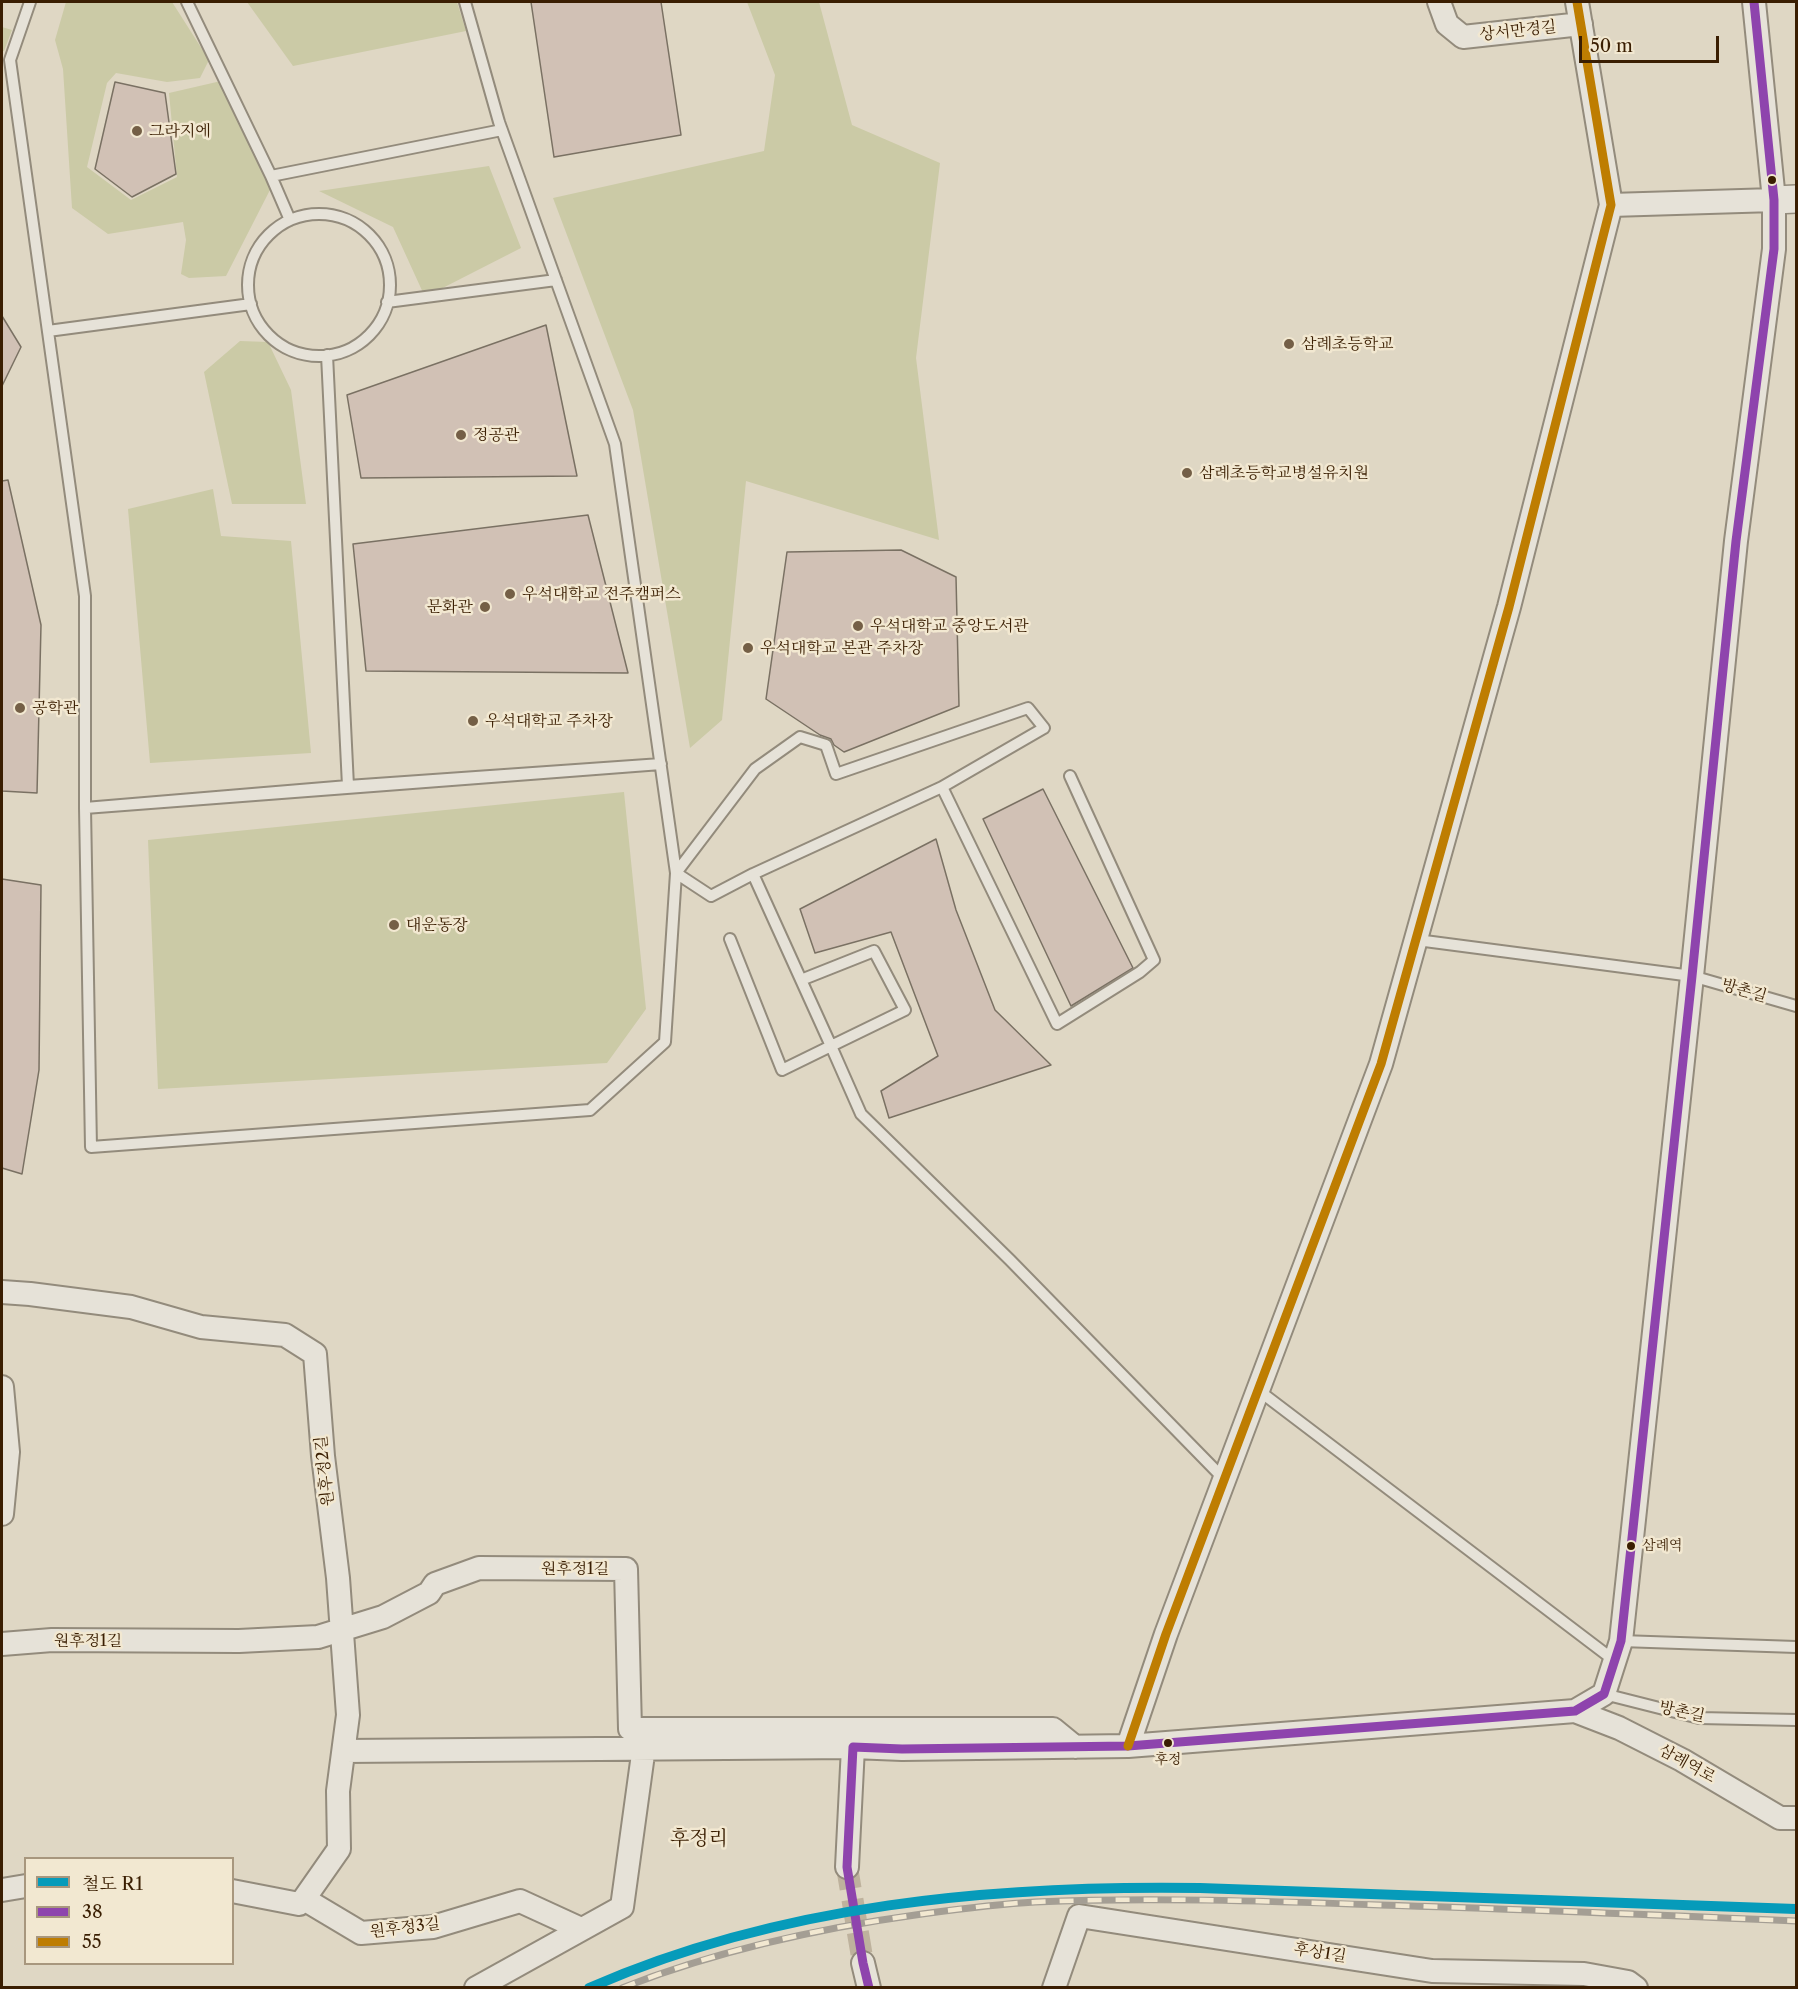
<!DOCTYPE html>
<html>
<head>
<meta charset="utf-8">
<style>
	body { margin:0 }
	#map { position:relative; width:1798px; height:1989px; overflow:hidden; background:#dfd7c4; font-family:"Libre Caslon Text","Noto Serif KR",serif }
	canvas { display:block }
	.frame { position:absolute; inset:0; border:3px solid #3a1e02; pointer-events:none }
	.legend { position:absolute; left:24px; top:1857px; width:210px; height:108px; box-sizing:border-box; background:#f2e8d1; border:2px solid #a8977e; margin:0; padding:8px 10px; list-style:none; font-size:18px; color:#3a1e02 }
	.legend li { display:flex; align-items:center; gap:12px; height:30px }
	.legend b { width:30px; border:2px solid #a8977e }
	.scale { position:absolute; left:1579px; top:36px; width:140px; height:27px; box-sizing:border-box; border:3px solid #3a1e02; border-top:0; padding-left:8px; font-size:18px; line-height:21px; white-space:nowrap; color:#3a1e02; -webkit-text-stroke:4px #f2e8d1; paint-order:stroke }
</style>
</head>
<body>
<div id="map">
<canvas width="1798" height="1989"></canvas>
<div class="frame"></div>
<ul class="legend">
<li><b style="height:8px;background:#069bba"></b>철도 R1</li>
<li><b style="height:8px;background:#8e44ad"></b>38</li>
<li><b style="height:8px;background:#be7d01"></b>55</li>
</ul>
<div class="scale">50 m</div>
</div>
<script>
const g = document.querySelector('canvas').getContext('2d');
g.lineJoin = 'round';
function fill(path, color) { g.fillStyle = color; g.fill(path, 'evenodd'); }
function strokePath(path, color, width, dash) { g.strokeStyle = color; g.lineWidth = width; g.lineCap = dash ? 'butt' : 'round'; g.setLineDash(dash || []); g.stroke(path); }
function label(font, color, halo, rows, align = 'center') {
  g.font = font + ' "Libre Caslon Text","Noto Serif KR",serif'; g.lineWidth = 5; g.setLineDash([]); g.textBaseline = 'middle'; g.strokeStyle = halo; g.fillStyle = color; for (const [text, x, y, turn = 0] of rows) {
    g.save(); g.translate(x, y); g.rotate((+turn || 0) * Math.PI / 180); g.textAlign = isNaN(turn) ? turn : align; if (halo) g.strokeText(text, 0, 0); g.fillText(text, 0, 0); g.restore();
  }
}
fill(new Path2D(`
	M66,2h106l37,58 -9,18 -33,4 -51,-9 -9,10 -20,84 44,33 46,-23 -8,-84 52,-12 51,105 -46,90 -37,2 -8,-4 5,-34 -3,-18 -75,12 -36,-26 -9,-139 -8,-29z
	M247,2h210l9,29 -173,35z
	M747,2h72l33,123 88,38 -24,195 23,182 -193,-59 -24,239 -32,28 -57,-338 -80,-212 211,-47 11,-76z
	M2,27l10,3 -8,21h-2z
	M489,166l32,82 -96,49 -32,-70 -74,-36z
	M240,341l28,1 23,48 15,114h-74l-28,-132z
	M213,489l8,47 70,5 20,212 -161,10 -22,-254z
	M624,792l22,217 -39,54 -449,26 -10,-249z`), '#cbcaa6');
const building = new Path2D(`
	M531,2h130l20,133 -127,22z
	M115,82l50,11 11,81 -44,23 -37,-28z
	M2,316l19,31 -19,39z
	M546,325l31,151 -216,2 -14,-83z
	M8,480l33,145 -4,168 -35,-2v-310z
	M588,515l40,158 -262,-2 -13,-127z
	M901,550l55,27 3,129 -115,46 -10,-7 -3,-6 -11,-4 -54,-36 21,-147z
	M1043,789l90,179 -62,38 -88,-187z
	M936,839l20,71 39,100 56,55 -162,53 -8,-27 57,-35 -47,-124 -76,21 -15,-44z
	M2,879l39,6 -2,185 -17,104 -20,-6z`);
fill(building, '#d1c1b5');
strokePath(building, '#7a7163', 1.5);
strokePath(new Path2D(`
	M847,1867l16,96`), '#beb29d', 22, [22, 11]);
const service = new Path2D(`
	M30,2l-20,58 75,536v212l6,339 499,-37 75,-68 11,-169 -61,-429 -116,-322 -34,-120
	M187,2l84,174 19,44
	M271,176l231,-46
	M248 285a71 71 0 1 1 142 0a71 71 0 1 1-142 0Z
	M387,302l169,-22
	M48,331l203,-27
	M327,355l21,431
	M661,764l-576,44 263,-22z
	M753,874l189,-87 115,237 83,-52 14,-12 -84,-184
	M730,939l52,131 49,-24 -78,-172 -42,22 -35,-23 79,-104 45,-32 26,8 10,29 192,-66 16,20 -102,59
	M1417,940l275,36 104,30
	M801,980l73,-29 31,59 -74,36 30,68 149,146 214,219
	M1258,1390l357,271
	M1621,1641l175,6
	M1604,1694l95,24 97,2`);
const minor = new Path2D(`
	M1439,2l8,22 16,13 118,-13
	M1611,205l163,-5
	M2,1292l28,2 101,13 70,20 84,8 30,19 8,102 15,122 10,137 -10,76 1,58 -35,50
	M2,1387l6,65 -6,62
	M2,1644l50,-4 187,1 79,-4 65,-20 46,-24 6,-9 44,-16 147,1 4,160h423l22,18
	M1575,1711l44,17 63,32 98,58h16
	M1128,1746l38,-112 215,-570 128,-457 102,-402 -34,-203
	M344,1751l509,-4
	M847,1867l6,-120 49,2 226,-3 447,-35 29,-17 17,-53 71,-665 44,-435 38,-292v-49l-20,-198
	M2,1890l24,-4
	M232,1891l67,13 5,-5 57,34 72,-6 87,-26 61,28
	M863,1963l6,25
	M476,1988l146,-81 22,-160 -8,-10
	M1054,1988l25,-72 353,55 152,3 44,8 8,6`);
const tertiary = new Path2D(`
	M1774,200l22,-1`);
strokePath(service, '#938b7c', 14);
strokePath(minor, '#938b7c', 26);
strokePath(tertiary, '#938b7c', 30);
strokePath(service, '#e6e2d8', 10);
strokePath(minor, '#e6e2d8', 22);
strokePath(tertiary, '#e6e2d8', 27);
const rail = new Path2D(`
	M622,1988c96,-38 198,-60 300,-74 37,-5 75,-10 113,-12 115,-5 230,-1 345,3 139,4 278,10 416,16`);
strokePath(rail, '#a49e94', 7);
strokePath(rail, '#f2e8d1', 4.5, [14]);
strokePath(new Path2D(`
	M869,1988l-6,-25 -16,-96 6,-120 49,2 226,-3 447,-35 29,-17 17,-53 71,-665 44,-435 38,-292v-49l-20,-198`), '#8e44ad', 9);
strokePath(new Path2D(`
	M1128,1746l38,-112 215,-570 128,-457 102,-402 -34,-203`), '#be7d01', 9);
strokePath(new Path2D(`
	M589,1988c191,-84 405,-103 611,-100l596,21`), '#069bba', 10);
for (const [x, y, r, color] of [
	[137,131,6,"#745f46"],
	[1772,180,5,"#3a1e02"],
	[1289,344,6,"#745f46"],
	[461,435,6,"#745f46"],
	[1187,473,6,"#745f46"],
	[510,594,6,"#745f46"],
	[485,607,6,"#745f46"],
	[858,626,6,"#745f46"],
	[748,648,6,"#745f46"],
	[20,708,6,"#745f46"],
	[473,721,6,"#745f46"],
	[394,925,6,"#745f46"],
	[1631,1546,5,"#3a1e02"],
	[1168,1743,5,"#3a1e02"]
]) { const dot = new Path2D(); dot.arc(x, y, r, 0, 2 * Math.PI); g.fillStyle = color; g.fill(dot); strokePath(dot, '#f2e8d1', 2); }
label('14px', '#3a1e02', '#f2e8d1', [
	["삼례역",1642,1546],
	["후정",1168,1760,"center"]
], 'left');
label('16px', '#3a1e02', '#f2e8d1', [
	["상서만경길",1518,31,-6],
	["방촌길",1744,991,16],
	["원후정2길",325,1471,-96],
	["원후정1길",575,1569],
	["원후정1길",88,1641],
	["방촌길",1682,1712,12],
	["삼례역로",1687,1764,29],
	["원후정3길",405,1928,-7],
	["후상1길",1320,1953,9]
]);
label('16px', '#3a1e02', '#f2e8d1', [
	["그라지에",149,131],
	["삼례초등학교",1301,344],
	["정공관",473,435],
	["삼례초등학교병설유치원",1199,473],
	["우석대학교 전주캠퍼스",522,594],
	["문화관",473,607,"right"],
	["우석대학교 중앙도서관",870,626],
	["우석대학교 본관 주차장",760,648],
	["공학관",32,708],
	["우석대학교 주차장",485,721],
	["대운동장",406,925]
], 'left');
label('20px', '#3a1e02', '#f2e8d1', [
	["후정리",699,1839]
]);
</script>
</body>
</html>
